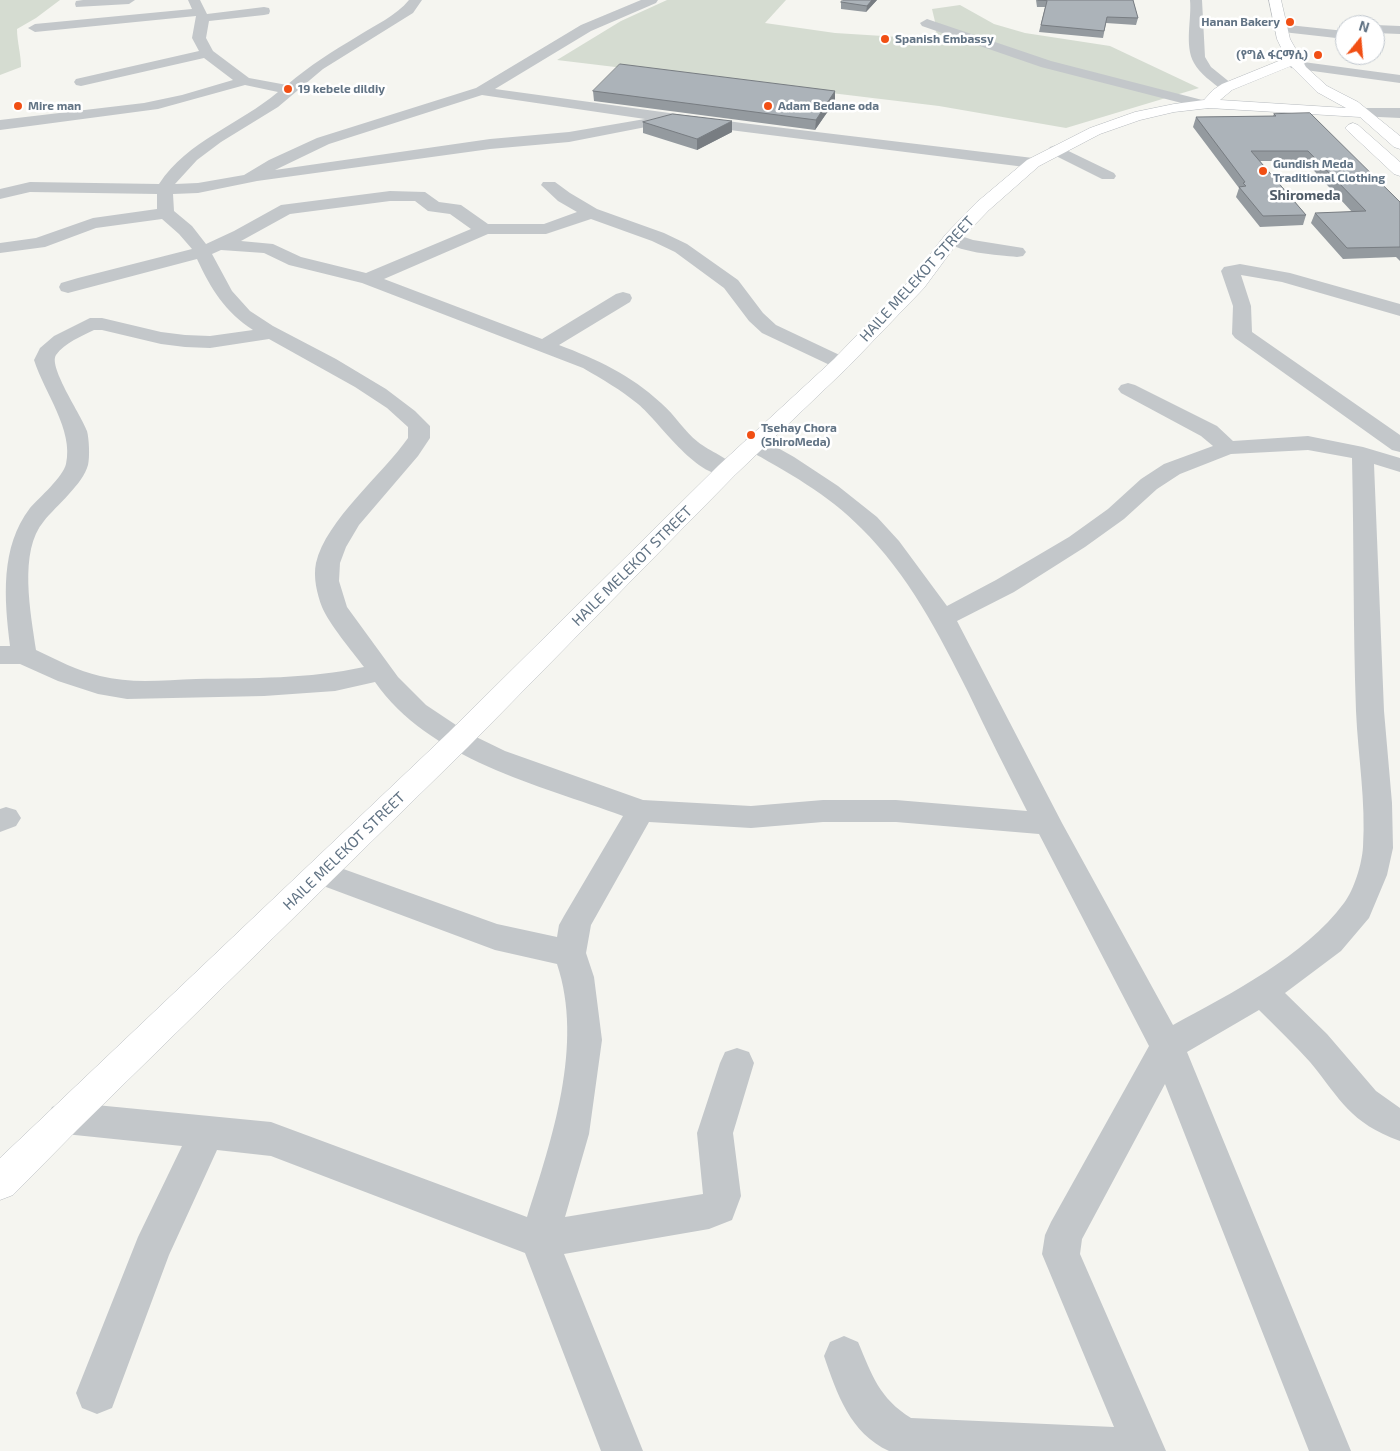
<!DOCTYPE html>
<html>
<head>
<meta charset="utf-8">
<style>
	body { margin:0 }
	#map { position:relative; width:1400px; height:1451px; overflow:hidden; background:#f5f5f0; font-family:"Exo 2",sans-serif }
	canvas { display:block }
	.north { position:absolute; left:1335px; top:15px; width:50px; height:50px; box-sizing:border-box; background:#fff; border:1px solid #c0c7ce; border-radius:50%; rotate:17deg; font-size:14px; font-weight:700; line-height:20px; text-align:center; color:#617384 }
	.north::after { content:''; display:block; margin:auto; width:18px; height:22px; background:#f14f14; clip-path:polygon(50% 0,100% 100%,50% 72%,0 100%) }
</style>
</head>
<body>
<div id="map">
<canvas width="1400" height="1451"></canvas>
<div class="north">N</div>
</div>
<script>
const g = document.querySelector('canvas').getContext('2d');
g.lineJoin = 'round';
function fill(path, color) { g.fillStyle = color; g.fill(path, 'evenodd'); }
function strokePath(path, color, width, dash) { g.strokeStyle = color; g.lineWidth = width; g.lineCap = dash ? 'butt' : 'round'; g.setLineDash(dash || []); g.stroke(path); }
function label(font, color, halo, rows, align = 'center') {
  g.font = font + ' "Exo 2","Noto Sans Ethiopic",sans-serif'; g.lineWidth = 5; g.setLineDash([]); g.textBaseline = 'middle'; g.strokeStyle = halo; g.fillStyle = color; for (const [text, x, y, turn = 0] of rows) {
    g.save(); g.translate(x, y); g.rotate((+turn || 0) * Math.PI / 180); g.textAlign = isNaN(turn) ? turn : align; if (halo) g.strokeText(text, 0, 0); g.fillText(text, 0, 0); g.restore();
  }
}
fill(new Path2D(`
	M0,0h60l-24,18 -19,11c0,13 4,25 4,38l-21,8z
	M667,0h119l-21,23 70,10 96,6 6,-9 -5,-21 28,-4 34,19 31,9 85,13 89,42 -133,40 -127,-22 -382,-46 64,-39z`), '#d5dcd1');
const major = new Path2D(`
	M1269,0h12l9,39 16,28 21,19 31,16 42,34v13l-6,-2 -34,-30 -151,-9 -35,4 -34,8 -40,14 -61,32 -50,44 -31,32 -34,46 -76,79 -113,108 -267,272 -390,382 -65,66 -13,5v-42l448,-425 271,-268 115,-106 76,-79 36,-46 31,-32 50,-42 63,-32 45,-16 39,-8 30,-4 9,-10 9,-6 64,-26 -9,-19zM1291,66l26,26 29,16 -126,-8 12,-10z
	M1353,123l5,2 42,37v14l-6,-2 -46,-43 -3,-3 3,-3z`);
strokePath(major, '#b6babe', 1);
fill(new Path2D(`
	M83,0h52l-6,4 -53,3 -1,-3 1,-3z
	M188,0h12l7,14 57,-7 5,1 1,3 -1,3 -5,1 -55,6 -3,17 7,13 36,27 38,7c22,-19 46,-34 71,-49 17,-11 38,-20 51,-36h13l-9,13 -90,56 -45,38 -57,35 -24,18 -22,24 23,-1 46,-8 25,-15 48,-22 159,-50 105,-63 60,-25h17l-2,3 -65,28 -96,58 247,34 291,35 6,2 2,3 -2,3 -6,2 -383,-48 4,3 -3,3 -82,16 -79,7 -233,32 -59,12 -25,1 1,17 18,15 14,18 28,-13 47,-26 109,-14 35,1 14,10 22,3 27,19h56l33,-12 -19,-11 -17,-16 2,-3h12l15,11 27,16 67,24 23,11 51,36 25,33 13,12 72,34 3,4 -3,4 -7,2 -7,-2 -72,-34 -13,-12 -25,-33 -49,-36 -23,-11 -61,-22 -45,15h-58l-104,45 158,60 74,-45 7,-2 7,2 2,4 -2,4 -71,43c37,14 72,30 102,58 14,12 23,28 37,39 11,9 33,17 40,28l-3,5c-36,9 -73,-51 -97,-71 -17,-14 -36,-25 -55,-36l-221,-85 -73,-18 -25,-12 -43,-3 -9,4 20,37 18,20 23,15 63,33 50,30 29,22 15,15v12l-12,18 -59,69 -13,22 -6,16 -1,18 8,26 51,70 28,28 42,28 37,18 138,49 108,6 72,-6h73l131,11c-20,-39 -40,-79 -59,-119 -29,-58 -60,-118 -107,-164 -32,-33 -75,-57 -115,-79l-3,-5 3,-5 8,-2 8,2 32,18 44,29 39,31 22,24 48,65 49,-26 73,-43 39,-28 33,-30 23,-15 49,-18 -12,-10 -80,-43 -3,-4 3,-4 7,-2 7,2 82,41 16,15 75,-5 55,11 37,11v14l-26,-8 10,247 8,92 1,45 -6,27 -18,43 -28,33 -56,42 42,41 49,57 24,17v33c-51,-19 -58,-40 -90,-79 -16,-18 -34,-35 -51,-52l-72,42 164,399h-42l-144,-367 -83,155 -2,15 86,197h-277c-39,-18 -52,-57 -65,-95l6,-14 14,-6 14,6c14,33 21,56 53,76l203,9 -72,-173 3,-19 6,-13 98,-176 -110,-212 -143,-12h-73l-72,6 -102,-6 -58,103 -5,28 8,24 8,63 -13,94 -24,83 138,-23 -6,-61 23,-70 5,-11 12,-4 12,4 5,11 -21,70 8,63 -9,24 -23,9 -145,25 79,197h-42l-76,-198 -254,-97 -54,-6 -48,105 -57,153 -15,6 -15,-6 -6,-15 62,-156 44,-91 -117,-12 -13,-5 -5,-11 5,-11 13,-5 206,20 256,95c25,-78 57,-172 30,-253l-62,-14 -185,-69 -4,-8 4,-8 11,-4 176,63 60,13 2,-12 5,-9 59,-100c-84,-31 -195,-57 -248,-134l-40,9 -71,5 -137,3 -29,-5 -40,-13 -38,-17h-20v-18h10c-6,-47 -10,-99 20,-138 9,-10 33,-31 36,-44 8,-34 -22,-72 -32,-104l6,-12 14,-12 36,-18h12l59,14 24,3 25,1 43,-6c-28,-18 -42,-41 -56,-71l-129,34 -7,-2 -2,-4 2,-4 17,-5 114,-29 -13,-15 -17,-15 -66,9 -51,19 -45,6v-10l36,-5 57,-20 64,-9v-15l-127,-2 -30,7v-10l30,-7 129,2c29,-44 80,-59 119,-92l-33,-7 -87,24 -158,21v-10l144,-17 38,-8 51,-15 -29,-22 -123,28 -5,-1 -2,-3 2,-3 123,-28 -7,-13 4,-22 -161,16 -7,-4 7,-4 157,-15zM482,95l163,24 -76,13 -79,7 -215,31 54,-26zM390,201h25l13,10 22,3 21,15 -105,44 -65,-16 -28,-13 -32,-3 49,-27zM94,330h8l59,14 24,3 25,1 59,-9 86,48 32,21 21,19v11c-25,36 -82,82 -92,125 -3,14 1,31 6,44 7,17 30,44 42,60 -55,12 -112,11 -168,12 -32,1 -65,5 -96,-3 -22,-5 -43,-16 -64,-26 -5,-36 -18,-99 8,-129 12,-15 39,-37 44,-56 2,-8 1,-27 -1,-34 -5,-15 -39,-64 -31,-76 8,-12 26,-19 38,-25zM1308,450l44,8c2,85 1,169 4,253 2,45 10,91 7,136 -1,17 -9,43 -19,56 -39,53 -114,91 -171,122l-111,-202 -105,-202 57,-29 71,-45 39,-28 33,-30 23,-15 51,-20z
	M1190,0h12l3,57 6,10 21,17 2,3 -2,3h-10c-10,-8 -22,-16 -28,-27 -10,-18 -2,-44 -4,-63z
	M927,19l124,42 159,41 2,3 -2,3 -5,1 -164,-42 -119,-41 -2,-3z
	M1279,24l66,7v8l-71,-8 -2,-3z
	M1375,25l25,1v8l-25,-1z
	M1296,61l104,14v8l-109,-15 -2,-3z
	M1363,108h37v10l-42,-2 -3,-3 3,-3z
	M1056,145l58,28 2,3 -2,3h-12l-52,-26 -2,-3 2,-3z
	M952,233l21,7 50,8 3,4 -3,4 -6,1c-18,-2 -64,-4 -74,-19l3,-4z
	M1240,264l50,9 110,31v12l-118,-34 -41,-7 10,31 1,26 148,103v17l-8,-2 -157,-112 -3,-4 1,-28 -12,-35 3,-4z
	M6,807l10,3 5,8 -5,8 -16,6v-23z`), '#c3c7ca');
fill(major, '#fff');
fill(new Path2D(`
	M877,0l-11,12 -25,-3v-7z
	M1036,0h97l5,18 -2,7 -30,-2 -3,15 -64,-6 6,-25h-8z
	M593,91h242v10l-20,29 -221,-29z
	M1274,114l126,88v59l-4,-4 -53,2 -32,-36 4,-10 37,-1 -47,-51h-45l46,54 -3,10 -43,2 -24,-30 3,-9 -46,-61 3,-10 77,-1z
	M643,122l89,10 -35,18 -54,-17z`), '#949a9f');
fill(new Path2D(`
	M872,0h5l-11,12 1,-6z
	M835,91v10l-20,29 1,-10z
	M732,121v11l-35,18v-11z`), '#787d82');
const building = new Path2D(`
	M843,0h29l-5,6 -26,-4z
	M1038,0h95l5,18 -31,-1 -3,14 -63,-6 6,-24z
	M620,64l215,27 -19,29 -223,-29z
	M1310,113l90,89v45l-53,1 -32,-35 51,-2 -58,-60h-57l55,64 -43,1 -24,-29 7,-1 -3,-3 2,-1 -49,-65 80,-1 -2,-2z
	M673,114l59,7 -35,18 -54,-17z`);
fill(building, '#acb3b9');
strokePath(building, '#787d82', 1);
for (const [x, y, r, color] of [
	[1290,22,5,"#f14f14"],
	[885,39,5,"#f14f14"],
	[1318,55,5,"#f14f14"],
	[288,89,5,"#f14f14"],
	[18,106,5,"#f14f14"],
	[768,106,5,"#f14f14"],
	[1263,171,5,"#f14f14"],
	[751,435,5,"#f14f14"]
]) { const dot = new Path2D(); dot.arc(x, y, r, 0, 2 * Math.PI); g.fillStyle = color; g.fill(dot); strokePath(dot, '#fff', 2); }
label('bold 12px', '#617384', '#fff', [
	["Hanan Bakery",1280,22,"right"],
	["Spanish Embassy",895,39],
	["(የግል ፋርማሲ)",1308,55,"right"],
	["19 kebele dildiy",298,89],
	["Mire man",28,106],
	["Adam Bedane oda",778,106],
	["Gundish Meda",1273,164],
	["Traditional Clothing",1273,178],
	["Tsehay Chora",761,428],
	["(ShiroMeda)",761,442]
], 'left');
label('bold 14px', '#505c68', '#fff', [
	["Shiromeda",1305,195]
]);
label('15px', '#617384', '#fff', [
	["HAILE MELEKOT STREET",917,279,-48],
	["HAILE MELEKOT STREET",632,566,-45],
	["HAILE MELEKOT STREET",344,851,-44]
]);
</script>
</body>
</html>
